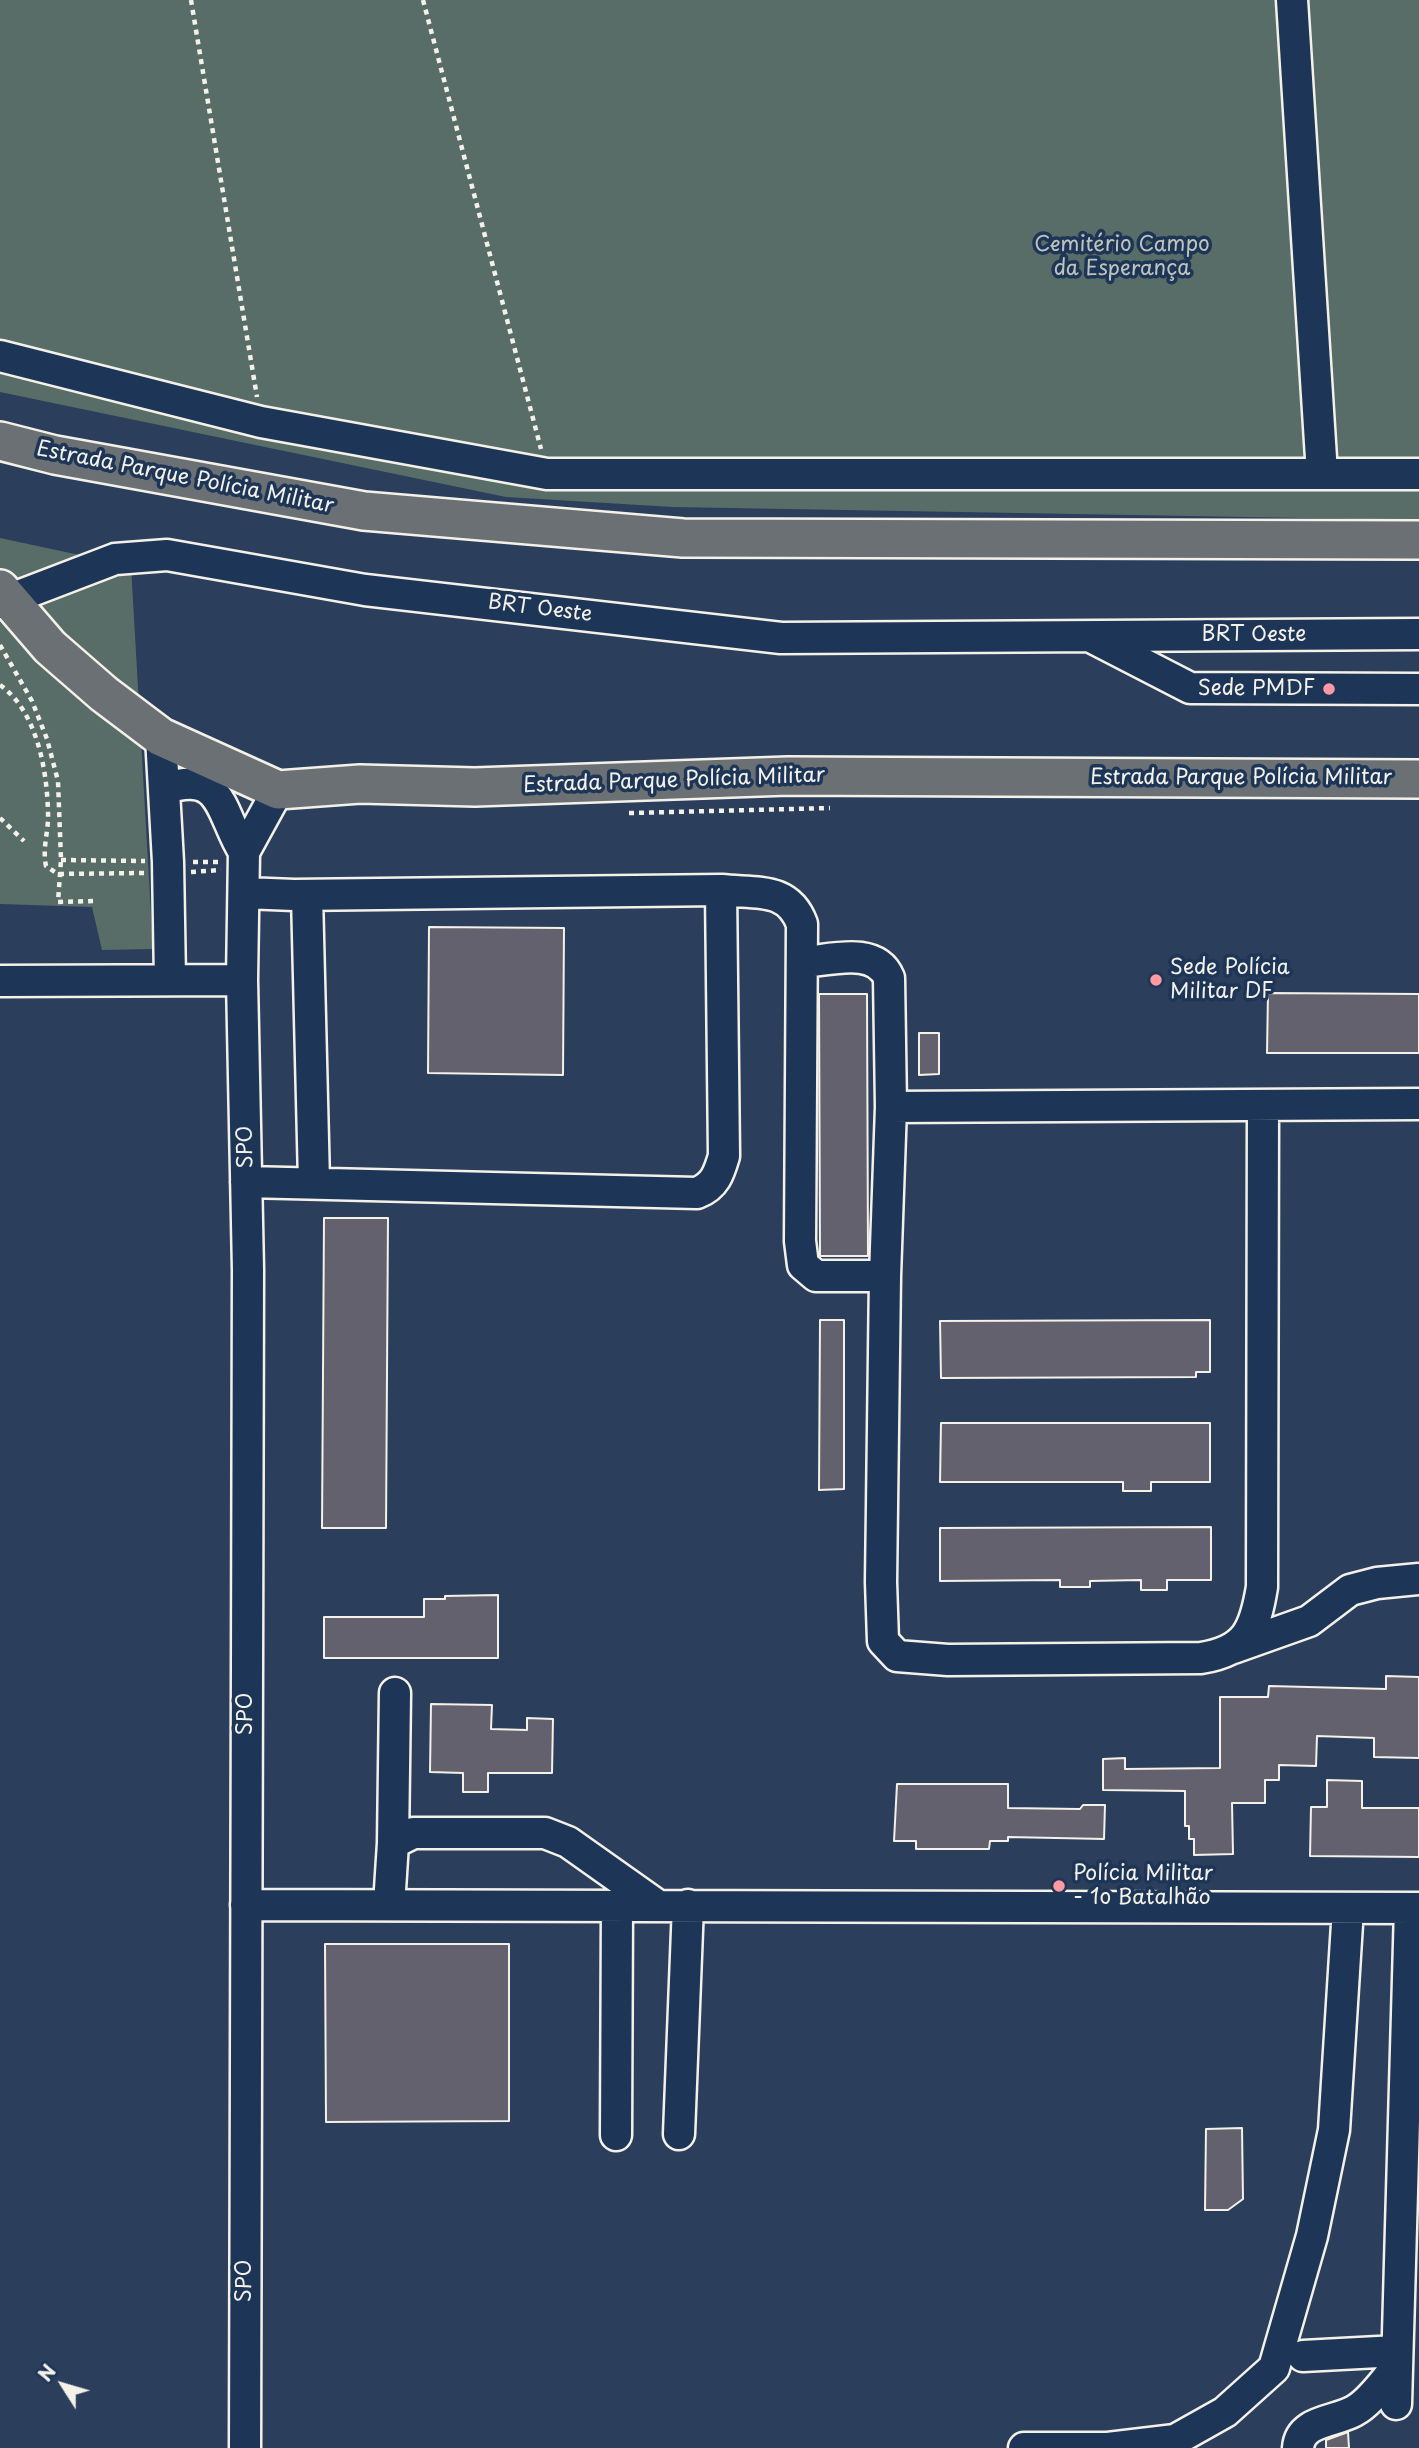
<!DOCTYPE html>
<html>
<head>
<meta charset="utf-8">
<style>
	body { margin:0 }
	#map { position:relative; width:1419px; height:2448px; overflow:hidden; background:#2b3e5c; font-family:"Playpen Sans",sans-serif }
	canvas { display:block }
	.north { position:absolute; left:28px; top:2350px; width:70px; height:70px; -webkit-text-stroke:5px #1d3557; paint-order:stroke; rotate:307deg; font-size:19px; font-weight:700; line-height:28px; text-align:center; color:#f4f1e8 }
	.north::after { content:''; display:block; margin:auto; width:24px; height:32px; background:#f4f1e8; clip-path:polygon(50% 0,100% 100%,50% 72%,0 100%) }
</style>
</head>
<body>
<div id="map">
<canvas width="1419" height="2448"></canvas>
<div class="north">N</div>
</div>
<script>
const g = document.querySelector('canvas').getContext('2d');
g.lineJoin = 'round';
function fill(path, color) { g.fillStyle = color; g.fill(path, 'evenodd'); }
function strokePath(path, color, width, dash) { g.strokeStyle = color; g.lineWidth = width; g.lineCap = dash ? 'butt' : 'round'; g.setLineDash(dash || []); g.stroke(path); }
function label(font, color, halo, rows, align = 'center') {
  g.font = font + ' "Playpen Sans",sans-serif'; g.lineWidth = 7; g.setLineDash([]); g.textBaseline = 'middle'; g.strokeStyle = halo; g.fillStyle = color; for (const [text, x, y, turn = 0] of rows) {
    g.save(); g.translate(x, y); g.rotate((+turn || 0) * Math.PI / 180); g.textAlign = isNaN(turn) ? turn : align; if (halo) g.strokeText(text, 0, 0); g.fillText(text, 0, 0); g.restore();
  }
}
fill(new Path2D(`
	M0,0h1419v520l-746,-13 -167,-10 -506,-105z
	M0,538l131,28 22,383 -51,1 -10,-43 -92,-3z`), '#596d68');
const building = new Path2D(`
	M429,927l135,1 -1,147 -135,-2z
	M1268,993l151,1v59h-152z
	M819,994h48l1,262h-48z
	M919,1033h20v41l-20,1z
	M324,1218h64l-2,310h-64z
	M820,1320h24v169l-25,1z
	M1210,1320v52h-14v5l-255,1 -1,-57z
	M941,1423h269v59h-59v9h-28v-9h-183z
	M1211,1527v53h-44v10h-26v-10l-51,1v6h-30v-7l-120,1v-53z
	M498,1595v63h-174v-41h100v-18h21v-3z
	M1386,1676l33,1v81l-45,-1v-19l-57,-2 -1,30 -37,-1v15h-14v23h-33l1,51 -39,1v-16h-5v-13h-4v-35l-82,-1v-31l22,-1v11l95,-1v-71h48l1,-11 117,3z
	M431,1704l61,1 -1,24 36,1v-12l26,1 -1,54h-64v19h-25v-19l-33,-1z
	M1327,1780l35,1v27h57v49l-109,-1 1,-49h16z
	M897,1784h111v24l72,1 3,-4h22l-1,34 -96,-2v4h-18l-1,8h-73v-8h-22z
	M325,1944h184v177l-183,1z
	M1242,2128l1,71 -15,11h-23l1,-81z
	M1348,2432l1,16h-23v-8z`);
fill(building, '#64616e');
strokePath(building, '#f4f1e8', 2);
const minor = new Path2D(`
	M1292,0l30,474
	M0,356l261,66 286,52h872
	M0,603l115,-44 52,-4 198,35 416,48 638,-4
	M1093,638l97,50 229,1
	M161,737l7,125 2,118
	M164,789c60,-21 56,25 80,63
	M245,893l49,2 427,-5c35,4 67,-4 81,34l-2,317 3,24 13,11h69
	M307,895l7,287
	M804,962c27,-2 72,-16 85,16l2,129 -6,169 -4,306 2,59 14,15 51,4 253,-2c46,-7 54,-29 61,-71l1,-482
	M0,981l242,-1
	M891,1107l528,-3
	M246,1182l451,11c18,-7 22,-20 27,-37l-3,-266
	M1233,1648l76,-27 41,-31 27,-7 42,-4
	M393,1843l2,-150
	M246,1905l1173,3
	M389,1905l4,-62 20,-10h132l23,9 89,63
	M679,2134l9,-229
	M616,2135l1,-230
	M1303,2356l94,-5
	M1396,2404l14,-496
	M245,2448l3,-1178 -6,-290 2,-128 34,-62
	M1024,2448h84l67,-8 50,-28 49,-44 38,-132 22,-106 14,-222
	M1298,2448c2,-28 37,-26 56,-37 17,-9 30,-30 43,-44`);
const major = new Path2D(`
	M0,441l55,14 309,56 319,27 736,2
	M0,589l50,58 54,47 57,43 117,53 82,-6 115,3 313,-11 631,3`);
strokePath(minor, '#f4f1e8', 35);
strokePath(major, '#f4f1e8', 42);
strokePath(new Path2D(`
	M191,0l66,397
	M423,0l118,449
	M0,645l32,56 15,38 11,42 3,79 -3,42 37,-1
	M0,685c37,26 47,85 48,127 1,19 -6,35 -2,54l12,8 86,-1
	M629,813l201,-5
	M0,818l24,23
	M61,860l84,1
	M193,862h26
	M191,872l30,-2`), '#f4f1e8', 4.5, [5, 5]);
strokePath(minor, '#1d3557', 30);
strokePath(major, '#6b7074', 37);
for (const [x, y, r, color] of [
	[1329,689,7,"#ff9aa2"],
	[1156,980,7,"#ff9aa2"],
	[1059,1886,7,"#ff9aa2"]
]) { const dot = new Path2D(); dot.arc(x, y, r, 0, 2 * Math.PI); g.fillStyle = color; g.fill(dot); strokePath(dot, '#1d3557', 2.5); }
label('21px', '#bec3bb', '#1d3557', [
	["Cemitério Campo",1122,245],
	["da Esperança",1122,269]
]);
label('21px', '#f4f1e8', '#1d3557', [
	["Estrada Parque Polícia Militar",185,478,11],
	["BRT Oeste",540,609,7],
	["BRT Oeste",1254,635],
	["Estrada Parque Polícia Militar",1241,778],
	["Estrada Parque Polícia Militar",674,781,-2],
	["SPO",246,1147,-91],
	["SPO",246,1714,-90],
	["SPO",245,2281,-90]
]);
label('21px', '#f4f1e8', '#1d3557', [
	["Sede PMDF",1315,689,"right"],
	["Sede Polícia",1170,968],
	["Militar DF",1170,992],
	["Polícia Militar",1073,1874],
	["- 1o Batalhão",1073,1898]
], 'left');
</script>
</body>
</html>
